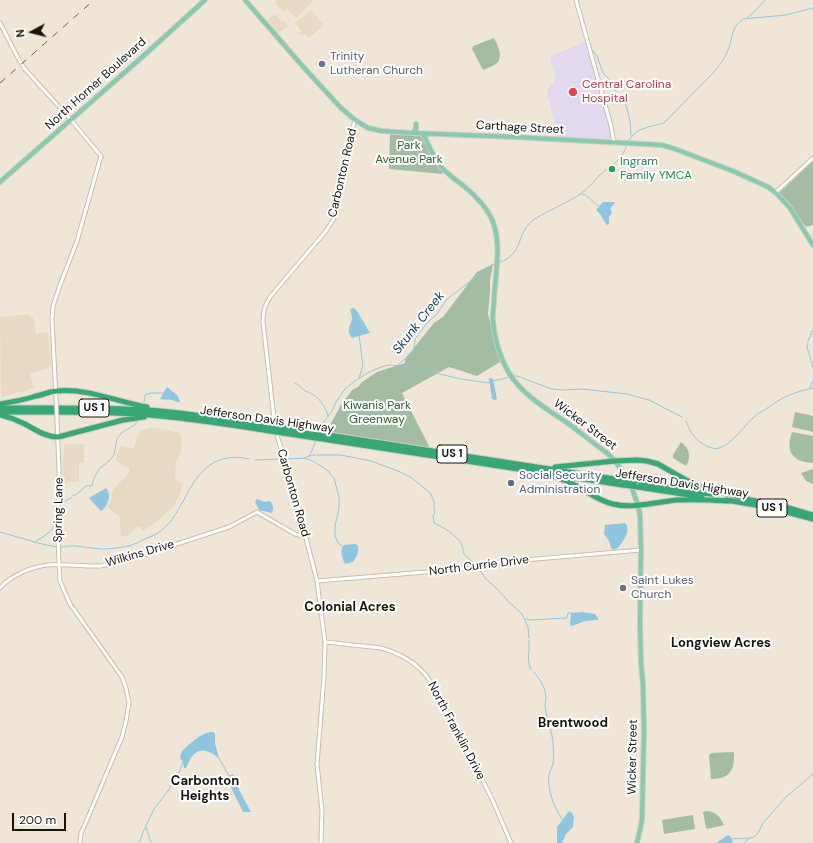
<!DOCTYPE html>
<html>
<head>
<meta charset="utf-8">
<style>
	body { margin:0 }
	#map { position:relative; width:813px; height:843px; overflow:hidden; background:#f0e6d7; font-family:"DM Sans",sans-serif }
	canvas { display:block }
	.north { position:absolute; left:12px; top:12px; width:40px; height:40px; -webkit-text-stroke:3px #fff; paint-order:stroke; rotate:263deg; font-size:11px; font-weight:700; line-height:16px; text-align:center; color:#17130e }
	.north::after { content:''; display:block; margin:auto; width:14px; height:18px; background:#17130e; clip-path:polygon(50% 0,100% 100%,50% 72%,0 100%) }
	.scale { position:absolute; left:12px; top:813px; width:54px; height:18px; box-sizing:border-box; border:2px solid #17130e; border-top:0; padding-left:5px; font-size:12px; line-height:14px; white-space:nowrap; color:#17130e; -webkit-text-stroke:3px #fff; paint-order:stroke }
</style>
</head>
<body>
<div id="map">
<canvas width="813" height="843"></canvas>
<div class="north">N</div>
<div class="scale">200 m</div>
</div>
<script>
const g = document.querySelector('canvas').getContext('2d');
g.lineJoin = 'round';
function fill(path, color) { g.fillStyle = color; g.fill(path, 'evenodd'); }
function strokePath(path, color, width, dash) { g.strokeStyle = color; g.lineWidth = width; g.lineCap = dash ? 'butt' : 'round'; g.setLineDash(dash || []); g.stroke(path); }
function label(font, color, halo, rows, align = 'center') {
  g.font = font + ' "DM Sans",sans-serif'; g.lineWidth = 4; g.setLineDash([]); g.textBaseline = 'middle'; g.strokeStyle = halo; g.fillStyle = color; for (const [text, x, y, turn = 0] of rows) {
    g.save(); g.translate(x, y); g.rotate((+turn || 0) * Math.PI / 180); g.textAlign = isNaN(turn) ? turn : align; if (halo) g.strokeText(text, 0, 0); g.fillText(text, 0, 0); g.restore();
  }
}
fill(new Path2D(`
	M277,0h37l-18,18 -9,-9 -4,3 -8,-10z
	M311,10l13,15 -15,13 -4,-5 -3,3 -3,-3 2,-2 -6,-8z
	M275,14l6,7 2,-1 5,6 -9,7 -3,-1 -9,-12z
	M29,314l4,4 3,16 12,-2 3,33 -3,3 -18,6 4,14 -31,9 -2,-1 -1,-79z
	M148,428h8l24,5 2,5 -1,15 -5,9 -1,17 8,5 -4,12 -5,10 -19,17 -12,8 -3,-4h-3l-10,9h-6l-1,-15 1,-1 -1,-3 -13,-10 3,-4 3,-13 13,-14 3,-4v-4l-1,-1 -1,1 -10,-7 -1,-3 4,-12 14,3 2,-9 4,-8z
	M66,444h16l2,1v18h-5v19l-17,1 2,-37z`), '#e7dac3');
fill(new Path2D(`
	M586,42l23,83 2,12 -2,2 -51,-2 -9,-37 -2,-5 1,-6 6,-8 1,-4 -5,-20 1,-1 24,-10z`), '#e3d9ee');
fill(new Path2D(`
	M494,38c3,6 10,18 3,25 -3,3 -10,5 -14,7l-11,-21 1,-3z
	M390,134l27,1 3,1 3,3 9,19 10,13 1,3 -54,-5z
	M813,161v64l-7,2c-9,-11 -17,-23 -27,-34z
	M493,264l-3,17v11l-2,22 12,48 -23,14 -28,-9 -47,26 31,61 -109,-18 17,-31 11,-15 6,-3 3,-4 16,-11 28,-9v-4l29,-36 9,-6 34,-45z
	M795,412l18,4v16l-21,-5z
	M792,432l21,4v27c-21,-1 -28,-12 -21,-31z
	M681,442c8,6 11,15 5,24l-13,-8v-3z
	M813,469v15l-7,-3 -5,-8z
	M734,752c1,17 -3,27 -23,27l-2,-24 2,-2z
	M706,811c9,0 14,5 18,14l-17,4 -1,-1 -3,-16z
	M693,815l2,14 -31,5 -2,-14z`), '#a5bca4');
fill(new Path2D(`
	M603,202h11l1,1 -5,5 2,5 -3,4v7l-1,1 -2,-1 -6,-10 -4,-4z
	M352,308h2l3,3 13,22 -18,5c-6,-7 -2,-11 0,-19 0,-3 -1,-6 -2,-9z
	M489,378l4,1 4,20 -2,1 -3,-1z
	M167,387l11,9 2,6c-4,0 -5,-1 -8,-2 -4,-1 -8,0 -12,-1z
	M106,488c6,6 2,19 -5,23l-12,-13z
	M257,499l8,3 4,-1 2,1c2,3 3,7 1,11l-13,-3 -4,-8z
	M625,523c7,8 -2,18 -7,25l-5,2 -2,-2 -2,-7 -5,-7 1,-9z
	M356,544l2,2c1,6 -1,11 -5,16l-8,2c-3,-5 -4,-11 -3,-16l2,-3z
	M582,612l13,2 3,4v2l-13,1 -13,5 -2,-1 1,-12z
	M210,732h3l2,2v9l4,15c-3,-1 -5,-4 -8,-5 -15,-8 -20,4 -25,15h-2l-1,-6 -3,-4 1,-4 1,-3c9,-8 16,-16 28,-19z
	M233,774l3,10 15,28h-8l-17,-35z
	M569,811l3,2 2,4 -1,10 -7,7 -4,9h-5v-16z
	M728,835l3,2 2,6h-17z`), '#8fc5de');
strokePath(new Path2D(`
	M747,18l8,-7 10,-11
	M593,51l4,5 6,17 5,5 6,11 12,16 4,16 1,14
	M628,142c6,-12 16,-14 28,-17 3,-1 6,-1 9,-3l47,-48c6,-7 13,-15 16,-24 5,-12 2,-21 15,-31l43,-4 27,-7
	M581,194c10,1 10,9 18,12
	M500,262c24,-8 16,-29 33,-42 5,-3 10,-6 16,-9 10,-5 20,-10 30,-16 8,-5 15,-14 22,-21 6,-5 14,-10 19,-16 3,-4 5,-8 7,-13
	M808,341l5,-11
	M808,343l-1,4 6,20
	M397,366l14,-13 3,-4 1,-10 12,-16 10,-9 9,-14 43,-33 6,-3
	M513,376h4l35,13 11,1 19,-1 45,5 22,6 33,17
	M359,378l4,-12 -4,-31
	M492,381l6,-1 12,-3
	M295,383c4,2 7,5 10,8 3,1 6,2 9,4 7,5 12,13 14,21
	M810,388l3,-8
	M144,402l1,-6 1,-2 6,-1h11
	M686,421c2,5 4,10 7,14 4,6 18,16 26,13 12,-3 23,-20 32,-28 4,-5 10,-8 15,-11 16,-12 28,-17 47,-21
	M320,432l1,-6 11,-15 4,-9 9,-13 10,-8 14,-9 15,-6 7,-1 18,2 52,12 28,4
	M118,437c5,-8 15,-8 20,-16
	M309,456l2,-3 5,-13
	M304,458l9,3 14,9 7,8 5,19v11l-4,18v10l3,7 5,4
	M287,459l18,-1 4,-2 5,-1h27l30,6 27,10 14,7 19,16 3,8v6l1,4 -2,4 1,7c10,5 22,11 28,22 1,2 1,6 2,9l13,12 8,12 11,10 12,13 14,13 6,13 1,11
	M255,460l26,-1
	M73,495h3l10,-9h6l2,-8 6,-10 10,-8 4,-5 3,-17
	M62,503l10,-6
	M54,507l3,-2
	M0,532l38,11 18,4
	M36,541c6,-3 19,-11 19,-19 0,-2 -1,-4 -1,-6
	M61,547c5,-1 10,-1 15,-1 8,1 17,2 25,3 9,0 18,-1 27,-3 6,-1 12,-5 17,-7 4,-2 8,-3 11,-5 27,-15 29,-54 57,-71 12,-6 22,-7 36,-4
	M526,619l5,1 36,-2 1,-5h3
	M529,641c1,12 -3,17 2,29
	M534,672c6,8 11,14 12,25 0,3 -1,6 -1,9 1,12 7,24 8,36 0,8 2,17 -1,25 -1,3 -3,5 -3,8 -2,15 5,32 13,44
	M219,758l10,18
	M146,827l5,16
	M731,839l19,-1
	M139,843l5,-13 10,-21 14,-18 10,-16 5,-13
	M744,843l6,-5 4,-1 4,-4 5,-10 23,-26 27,-23`), '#8fc5de', 1);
const minor = new Path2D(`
	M576,0l35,126 3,17
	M0,23l18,35 6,10 47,52 30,36 -24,85 -18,47 -6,18 -1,13 4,79
	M776,192l37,-34
	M57,420l2,50 -1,69 2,42 10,23 52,73 4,11 3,15 -3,18 -4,16 -36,85 -5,11 -1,10
	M275,427l-12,-105c0,-11 2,-17 7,-25l56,-66 7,-11 4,-10 14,-76 4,-14
	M276,432l17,56 21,81 3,12 8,61 -1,35 -7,87 5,47 -1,32
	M317,581l133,-11 22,-2 19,-5 33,-3 117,-10
	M0,588c6,-7 14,-12 23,-16 29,-13 48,-5 77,-6 9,-1 18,-4 28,-6l101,-33 28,-15 38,22 11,3
	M325,642l56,6c15,4 29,11 40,22 13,13 20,31 28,47 15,28 30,55 44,84 6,14 12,28 18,42`);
const major = new Path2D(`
	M245,0l61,70 35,38 14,12 13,8 14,3 30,2 102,4 148,8 13,4 58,22 35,16 8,6 14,15 23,37
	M413,133l3,-4v-5
	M423,134c6,11 10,24 19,34 7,7 15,13 23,19 10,8 24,23 28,35 9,24 2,54 1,78 0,7 -2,15 -1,21 2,22 10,48 25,64 13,15 32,26 48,37 14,10 27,21 41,31l8,8 10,14 5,8 8,22 2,10 1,35 -1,74 1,39 2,22 1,46 -2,88 -2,11 -3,13
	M0,182l140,-123 65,-59`);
const highway = new Path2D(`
	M0,404c12,-2 24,-4 36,-8 7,-1 14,-5 21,-5 31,-3 60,11 90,16
	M0,408c50,0 99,-1 149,2 40,3 80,10 120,16
	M0,412c46,0 92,-1 137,2 45,3 89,10 133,17
	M0,415c9,2 17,5 25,9 11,6 21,13 33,13l65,-17 21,-3
	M283,428l338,52
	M283,433l340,52
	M555,467l60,-6 22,-1 10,1 11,3 28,16 18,8 44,11
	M552,476c9,3 17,6 25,10 12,7 22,15 36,18 20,5 43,-2 64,-4 17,-1 35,0 52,1
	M635,482l82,13
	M638,487l64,10
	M745,499l37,7 31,9
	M726,500l41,7 46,12`);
strokePath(minor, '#c7beae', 5);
strokePath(major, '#cccbca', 6);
strokePath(highway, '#cccbca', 7);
strokePath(minor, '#fff', 3);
strokePath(major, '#88caad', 4);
strokePath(highway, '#39a676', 5);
strokePath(new Path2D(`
	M0,83l94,-83`), '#645e55', 1, [7, 7]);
const minorBridge = new Path2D(`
	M56,398l1,22`);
const highwayBridge = new Path2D(`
	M269,426l14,2
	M270,431l13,2
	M621,480l14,2
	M623,485l15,2`);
strokePath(minorBridge, '#c7beae', 5, []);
strokePath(highwayBridge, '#cccbca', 7, []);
strokePath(minorBridge, '#fff', 3);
strokePath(highwayBridge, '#39a676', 5);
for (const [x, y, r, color] of [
	[322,64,4,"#6b7280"],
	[573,92,5,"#e0444e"],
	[612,169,4,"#2e9e5b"],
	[511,483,4,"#5c6f8a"],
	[623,588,4,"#6b7280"]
]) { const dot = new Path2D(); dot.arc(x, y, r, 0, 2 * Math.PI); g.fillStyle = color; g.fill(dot); strokePath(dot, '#fff', 1.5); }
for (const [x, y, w] of [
	[94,408,30],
	[452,454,30],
	[772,508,30]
]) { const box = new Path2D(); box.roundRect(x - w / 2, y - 9, w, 18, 3); g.fillStyle = '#fff'; g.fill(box); strokePath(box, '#17130e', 1); }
label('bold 11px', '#17130e', null, [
	["US 1",94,408],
	["US 1",452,454],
	["US 1",772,508]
]);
label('12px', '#5b616d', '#fff', [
	["Trinity",330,57],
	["Lutheran Church",330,71],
	["Saint Lukes",631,581],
	["Church",631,595]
], 'left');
label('12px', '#17130e', '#fff', [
	["North Horner Boulevard",96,84,-42],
	["Carthage Street",520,128,3],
	["Carbonton Road",343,173,-77],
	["Jefferson Davis Highway",267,420,8],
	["Wicker Street",585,425,37],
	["Jefferson Davis Highway",682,484,9],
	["Carbonton Road",293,493,74],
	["Spring Lane",59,510,-89],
	["Wilkins Drive",140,554,-16],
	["North Currie Drive",479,566,-7],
	["North Franklin Drive",456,731,62],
	["Wicker Street",633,757,-89]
]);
label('12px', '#be3a42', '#fff', [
	["Central Carolina",582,85],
	["Hospital",582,99]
], 'left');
label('12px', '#306330', '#fff', [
	["Park",409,146],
	["Avenue Park",409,160],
	["Kiwanis Park",377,406],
	["Greenway",377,420]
]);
label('12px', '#27864d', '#fff', [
	["Ingram",620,162],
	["Family YMCA",620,176]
], 'left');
label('12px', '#4e5e75', '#fff', [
	["Social Security",519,476],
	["Administration",519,490]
], 'left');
label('italic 13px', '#093a4c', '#fff', [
	["Skunk Creek",419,323,-52]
]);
label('bold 13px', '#17130e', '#fff', [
	["Colonial Acres",350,608],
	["Longview Acres",721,644],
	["Brentwood",573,724],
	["Carbonton",205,782],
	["Heights",205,797]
]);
</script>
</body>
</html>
